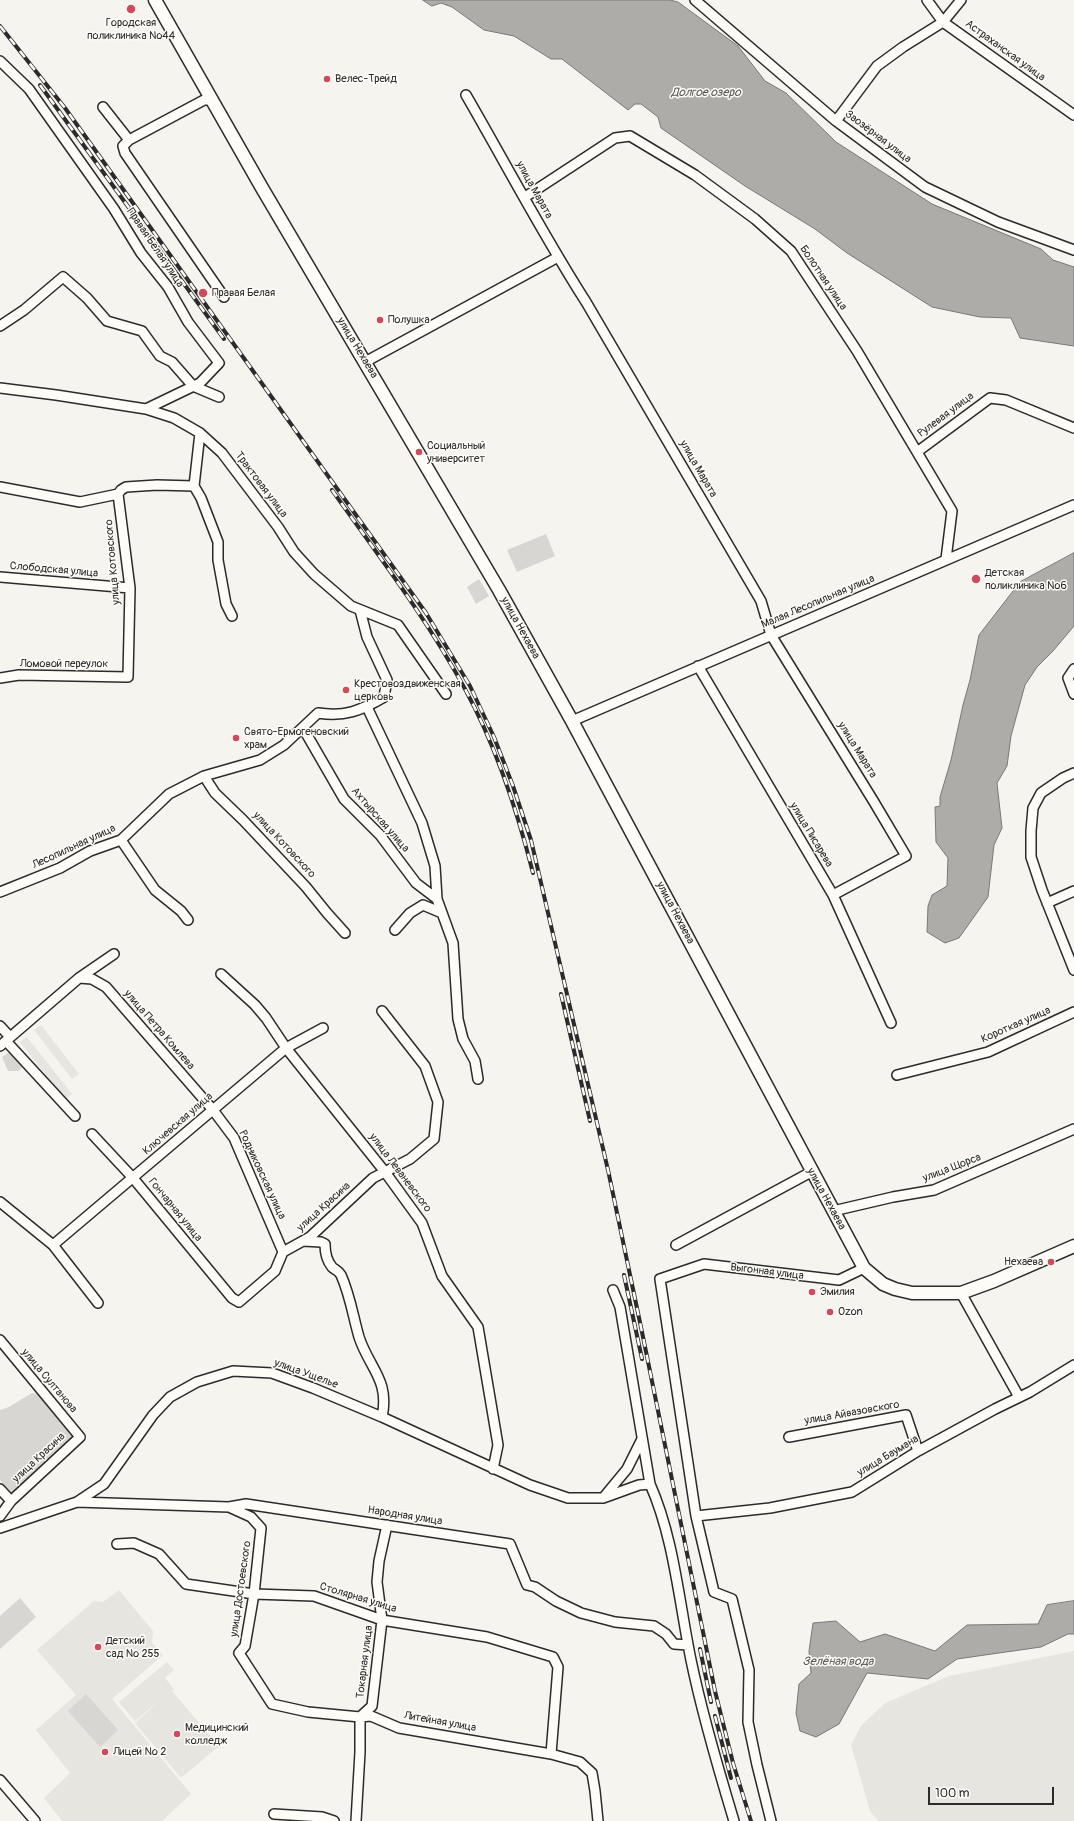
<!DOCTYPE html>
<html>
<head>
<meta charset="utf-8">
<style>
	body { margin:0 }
	#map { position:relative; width:1074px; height:1821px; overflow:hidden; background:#f5f4ef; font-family:Pangolin,sans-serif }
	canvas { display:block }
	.scale { position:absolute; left:928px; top:1787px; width:126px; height:18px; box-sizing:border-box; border:2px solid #2b2b2b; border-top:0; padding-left:5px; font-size:12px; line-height:14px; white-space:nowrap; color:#2b2b2b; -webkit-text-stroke:3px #fdfcf7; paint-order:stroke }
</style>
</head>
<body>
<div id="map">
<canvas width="1074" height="1821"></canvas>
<div class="scale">100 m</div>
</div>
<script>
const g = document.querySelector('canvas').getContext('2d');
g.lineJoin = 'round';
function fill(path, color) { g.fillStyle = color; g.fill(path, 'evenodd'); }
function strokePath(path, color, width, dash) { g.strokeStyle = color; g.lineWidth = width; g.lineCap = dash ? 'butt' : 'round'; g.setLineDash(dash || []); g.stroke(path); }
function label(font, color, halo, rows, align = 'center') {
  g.font = font + ' Pangolin,sans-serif'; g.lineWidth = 3; g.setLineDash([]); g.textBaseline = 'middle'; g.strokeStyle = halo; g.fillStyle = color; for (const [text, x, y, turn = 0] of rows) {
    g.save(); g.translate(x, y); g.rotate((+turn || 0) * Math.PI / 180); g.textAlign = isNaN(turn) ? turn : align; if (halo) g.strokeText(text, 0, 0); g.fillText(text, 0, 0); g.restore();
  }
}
fill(new Path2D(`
	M41,1025l38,49 -7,5 -38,-49z
	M27,1037l45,57 -7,6 -45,-58z
	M119,1590l34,41 -1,12 11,12 -51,44 79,95 -29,27h-100l-18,-23 26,-25 -34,-43 40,-35 -39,-45 57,-49 9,1z
	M1074,1651v170h-196l-8,-10 -19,-66 10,-19 24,-23 64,-27z
	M167,1662l7,8 -9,8 9,11 -2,2 47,55 -38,32 -46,-55 25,-23 -25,21 -16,-19z`), '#e6e5e0');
fill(new Path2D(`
	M546,534l9,22 -38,16 -10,-22z
	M479,579l10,17 -13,8 -9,-17z
	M9,1052l13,15 -3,4h-11l-6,-14z
	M32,1393l5,1 38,41 -63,58 -12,-13v-70l9,-3z
	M20,1598l16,19 -36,32v-33z
	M86,1694l32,36 -18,17 -32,-36z`), '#d7d6d2');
const water = new Path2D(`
	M423,0h247l8,2 60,44 27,35 21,12 50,49 96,62 109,45 12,11 21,7v79l-54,-8 -9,-20 -31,-1 -48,-10 -85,-54 -32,-24 -70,-43 -84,-58 -3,-11 -17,-13h-6l-7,6 -66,-51h-11l-37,-23 -30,-6 -32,-23 -11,-4 -9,3z
	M1074,553v73l-21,25 -16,16 -12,18 -14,51 -4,30 -10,17 5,45 -8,17 -6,52 -29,41 -14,5 -18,-11 1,-26 4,-11 15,-9 1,-28 -12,-16 -1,-35 5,-1v-9l11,-37 12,-55 7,-25 9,-45 41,-53z
	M1074,1601v33h-6l-27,13 -84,12 -29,20 -61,-6 -28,51 -23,13 -16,-6 -4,-18 3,-29 12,-11 -2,-22 4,-28 23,-2 24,21 25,-8 50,17 32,-26 71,-1 9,-19z`);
fill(water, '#adaca9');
strokePath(water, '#797877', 1);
const minor = new Path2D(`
	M695,0l141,121 89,66 73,35 76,28
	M927,0l16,22 131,93
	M0,61l29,28 85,120 27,44 27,34 20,35 31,41 -19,20 -54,26
	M466,95c40,69 77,140 120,207l175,299 10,34 103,167 32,54 -73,39
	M103,107l26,33 75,-40h7
	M836,121l41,-55 26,-19 40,-25 18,-22
	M129,140l-6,6 2,7 99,144
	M525,197l90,-59 15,-2 65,39 60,44 36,32 66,100 95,160 -6,48
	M0,326l24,-16 39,-33 24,21 20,23 35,10 18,25 12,6 21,24 26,11
	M365,362l193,-105
	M0,388l56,7 90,14 28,9 26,15 22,20 56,74 16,25 20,22 37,32 47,19 48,69
	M200,433l-6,53 7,12 17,44v18l8,44 6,12
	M917,452l73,-54 16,2 68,28
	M0,487l80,15 38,-8 3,-4 5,-3 31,-2 37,1
	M0,577l130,11
	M698,666l135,229 58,128
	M1074,669l-6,9 6,16
	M0,678l19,-3 109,2 2,-89 -12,-94
	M367,707l55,116 13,43 2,33
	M572,721l502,-216
	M303,728l41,71 36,36 36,48 21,16 16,44 5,76 5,20 12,22 3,18
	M1074,773l-11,5 -22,15 -8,15 -2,23v26l11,33 32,80
	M204,776l11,17 28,27 63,67 21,26 18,20
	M121,840l34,50 26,21 7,9
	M0,892l60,-24 30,-17 31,-11 48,-46 35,-18 56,-16 24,-15 34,-32c27,4 42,-2 66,-16l3,-17 -20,-43 -7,-27
	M1047,903l27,-12
	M395,930l15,-17 13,-8 19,8
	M221,974l34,31 11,13 20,30 99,124 37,51 20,53 36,51 20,118 -5,24
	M79,978l13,1 14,8 107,123 21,28 49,114
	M0,1026l10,11
	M6,1041l69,75
	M0,1046l79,-68 35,-24
	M897,1075l91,-23 86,-40
	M92,1134l41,44 99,120 7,4 36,-31 8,-19 27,-15 63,-59 37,-19 24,-20 4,-37 -13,-36 -43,-55
	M0,1202l53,43 45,58
	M833,1211l60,-14 41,-7 140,-61
	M303,1241l18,1 4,2c0,8 2,17 7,23 3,3 7,4 9,8 9,20 12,41 18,62 10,31 31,43 23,80
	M53,1245l233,-197 37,-20
	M676,1245l135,-73
	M613,1290l7,17 30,177
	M961,1293l58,104
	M0,1340l80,97 -69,64 -11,15
	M789,1437l117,-22 12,36
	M0,1489l11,12
	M603,1498l24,-29 15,-30
	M77,1502l152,5 17,-3 264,40 17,41 8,2 21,14 25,12 34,9 39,4 12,8 8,10 14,1
	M229,1507l22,10 10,11 -7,66 -9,52 -6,7 33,51 36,8 52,5 11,-1 28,12 152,26 29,8 12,11 3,18 3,30
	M696,1516l74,-8 82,-16 66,-41 77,-42 35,-17 44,-27
	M0,1528l77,-26 27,-18 49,-69 17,-18 27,-15 36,-11 39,2 41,15 69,29 148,68 38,13h35l36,-13 11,-1c24,54 29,118 41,176 11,54 27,108 43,161
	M117,1544l17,-1 25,11 27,30 68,10 60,2 68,24 105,17 66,20 5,10 -7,87
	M0,1780l35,41
	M274,1814l48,3 12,4
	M356,1821l4,-69v-35l12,-11 10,-86 -5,-38 2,-21 8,-36
	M771,1821l-14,-56 -9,-43 1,-52 -17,-71 -18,-7 -18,-76 -36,-237 44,-15 135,16 25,-12`);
const tertiary = new Path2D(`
	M155,0l107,188 237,402 73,131 292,547 19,16 12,5 17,4h49l33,-12 80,-35`);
strokePath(minor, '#2b2b2b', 12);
strokePath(tertiary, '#2b2b2b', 15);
strokePath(minor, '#fdfcf7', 9);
strokePath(tertiary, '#fdfcf7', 12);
const rail = new Path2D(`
	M0,26l65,82 361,505 44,73 24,51 19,49 18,54 77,330 34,162 73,359 18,72 18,58
	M40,85l184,254
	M332,490c46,65 95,129 133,199 31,57 52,121 68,184
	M561,994l29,127
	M624,1275l18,84
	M700,1649l11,53
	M715,1716l16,62`);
strokePath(rail, '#2b2b2b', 4);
strokePath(rail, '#fdfcf7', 2.5, [8]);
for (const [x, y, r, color] of [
	[131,9,5,"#d1495b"],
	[327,79,4,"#d1495b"],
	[203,293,5,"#d1495b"],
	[380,320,4,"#d1495b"],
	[419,452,4,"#d1495b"],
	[976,579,5,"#d1495b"],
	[346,690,4,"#d1495b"],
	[236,738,4,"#d1495b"],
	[1051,1262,4,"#d1495b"],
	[812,1292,4,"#d1495b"],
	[830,1312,4,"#d1495b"],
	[98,1647,4,"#d1495b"],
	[177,1734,4,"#d1495b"],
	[105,1752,4,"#d1495b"]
]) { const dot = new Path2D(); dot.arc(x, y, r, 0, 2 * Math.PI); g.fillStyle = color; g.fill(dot); strokePath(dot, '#fdfcf7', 1.5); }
label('11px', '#2b2b2b', '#fdfcf7', [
	["Городская",131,23,"center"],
	["поликлиника №44",131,36,"center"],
	["Велес-Трейд",335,79],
	["Правая Белая",212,293],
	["Полушка",388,320],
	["Социальный",427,446],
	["университет",427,459],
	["Детская",985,573],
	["поликлиника №6",985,586],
	["Крестовоздвиженская",354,684],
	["церковь",354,697],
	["Свято-Ермогеновский",244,732],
	["храм",244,745],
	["Нехаева",1043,1262,"right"],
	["Эмилия",820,1292],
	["Ozon",838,1312],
	["Детский",106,1641],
	["сад № 255",106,1654],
	["Медицинский",185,1728],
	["колледж",185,1741],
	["Лицей № 2",113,1752]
], 'left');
label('11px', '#2b2b2b', '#fdfcf7', [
	["Астраханская улица",1005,51,36],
	["Заозёрная улица",878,137,37],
	["улица Марата",534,190,61],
	["Правая Белая улица",155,248,56],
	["Болотная улица",823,278,56],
	["улица Нехаева",357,348,59],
	["Рулевая улица",946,415,-37],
	["улица Марата",698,469,60],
	["Трактовая улица",261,485,53],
	["улица Котовского",113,562,-95],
	["Слободская улица",54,570,5],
	["Малая Лесопильная улица",818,602,-23],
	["улица Нехаева",520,628,61],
	["Ломовой переулок",64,664],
	["улица Марата",857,750,58],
	["Ахтырская улица",380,820,49],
	["улица Писарева",811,835,59],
	["улица Котовского",284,845,47],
	["Лесопильная улица",74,847,-25],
	["улица Нехаева",675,913,62],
	["Короткая улица",1016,1025,-24],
	["улица Петра Комлева",159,1030,49],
	["Ключевская улица",178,1124,-41],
	["улица Щорса",952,1168,-21],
	["улица Леваневского",400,1173,53],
	["Родниковская улица",262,1175,65],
	["улица Нехаева",826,1199,61],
	["улица Красина",324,1207,-42],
	["Гончарная улица",175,1210,51],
	["Выгонная улица",767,1272,7],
	["улица Ущелье",306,1374,20],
	["улица Султанова",49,1381,50],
	["улица Айвазовского",852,1413,-10],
	["улица Баумана",888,1456,-31],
	["улица Красина",39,1458,-43],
	["Народная улица",405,1516,9],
	["улица Достоевского",241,1589,-82],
	["Столярная улица",358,1598,17],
	["Токарная улица",365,1662,-83],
	["Литейная улица",440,1722,10]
]);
label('italic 12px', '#585857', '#fdfcf7', [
	["Долгое озеро",706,93],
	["Зелёная вода",838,1662]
]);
</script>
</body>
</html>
